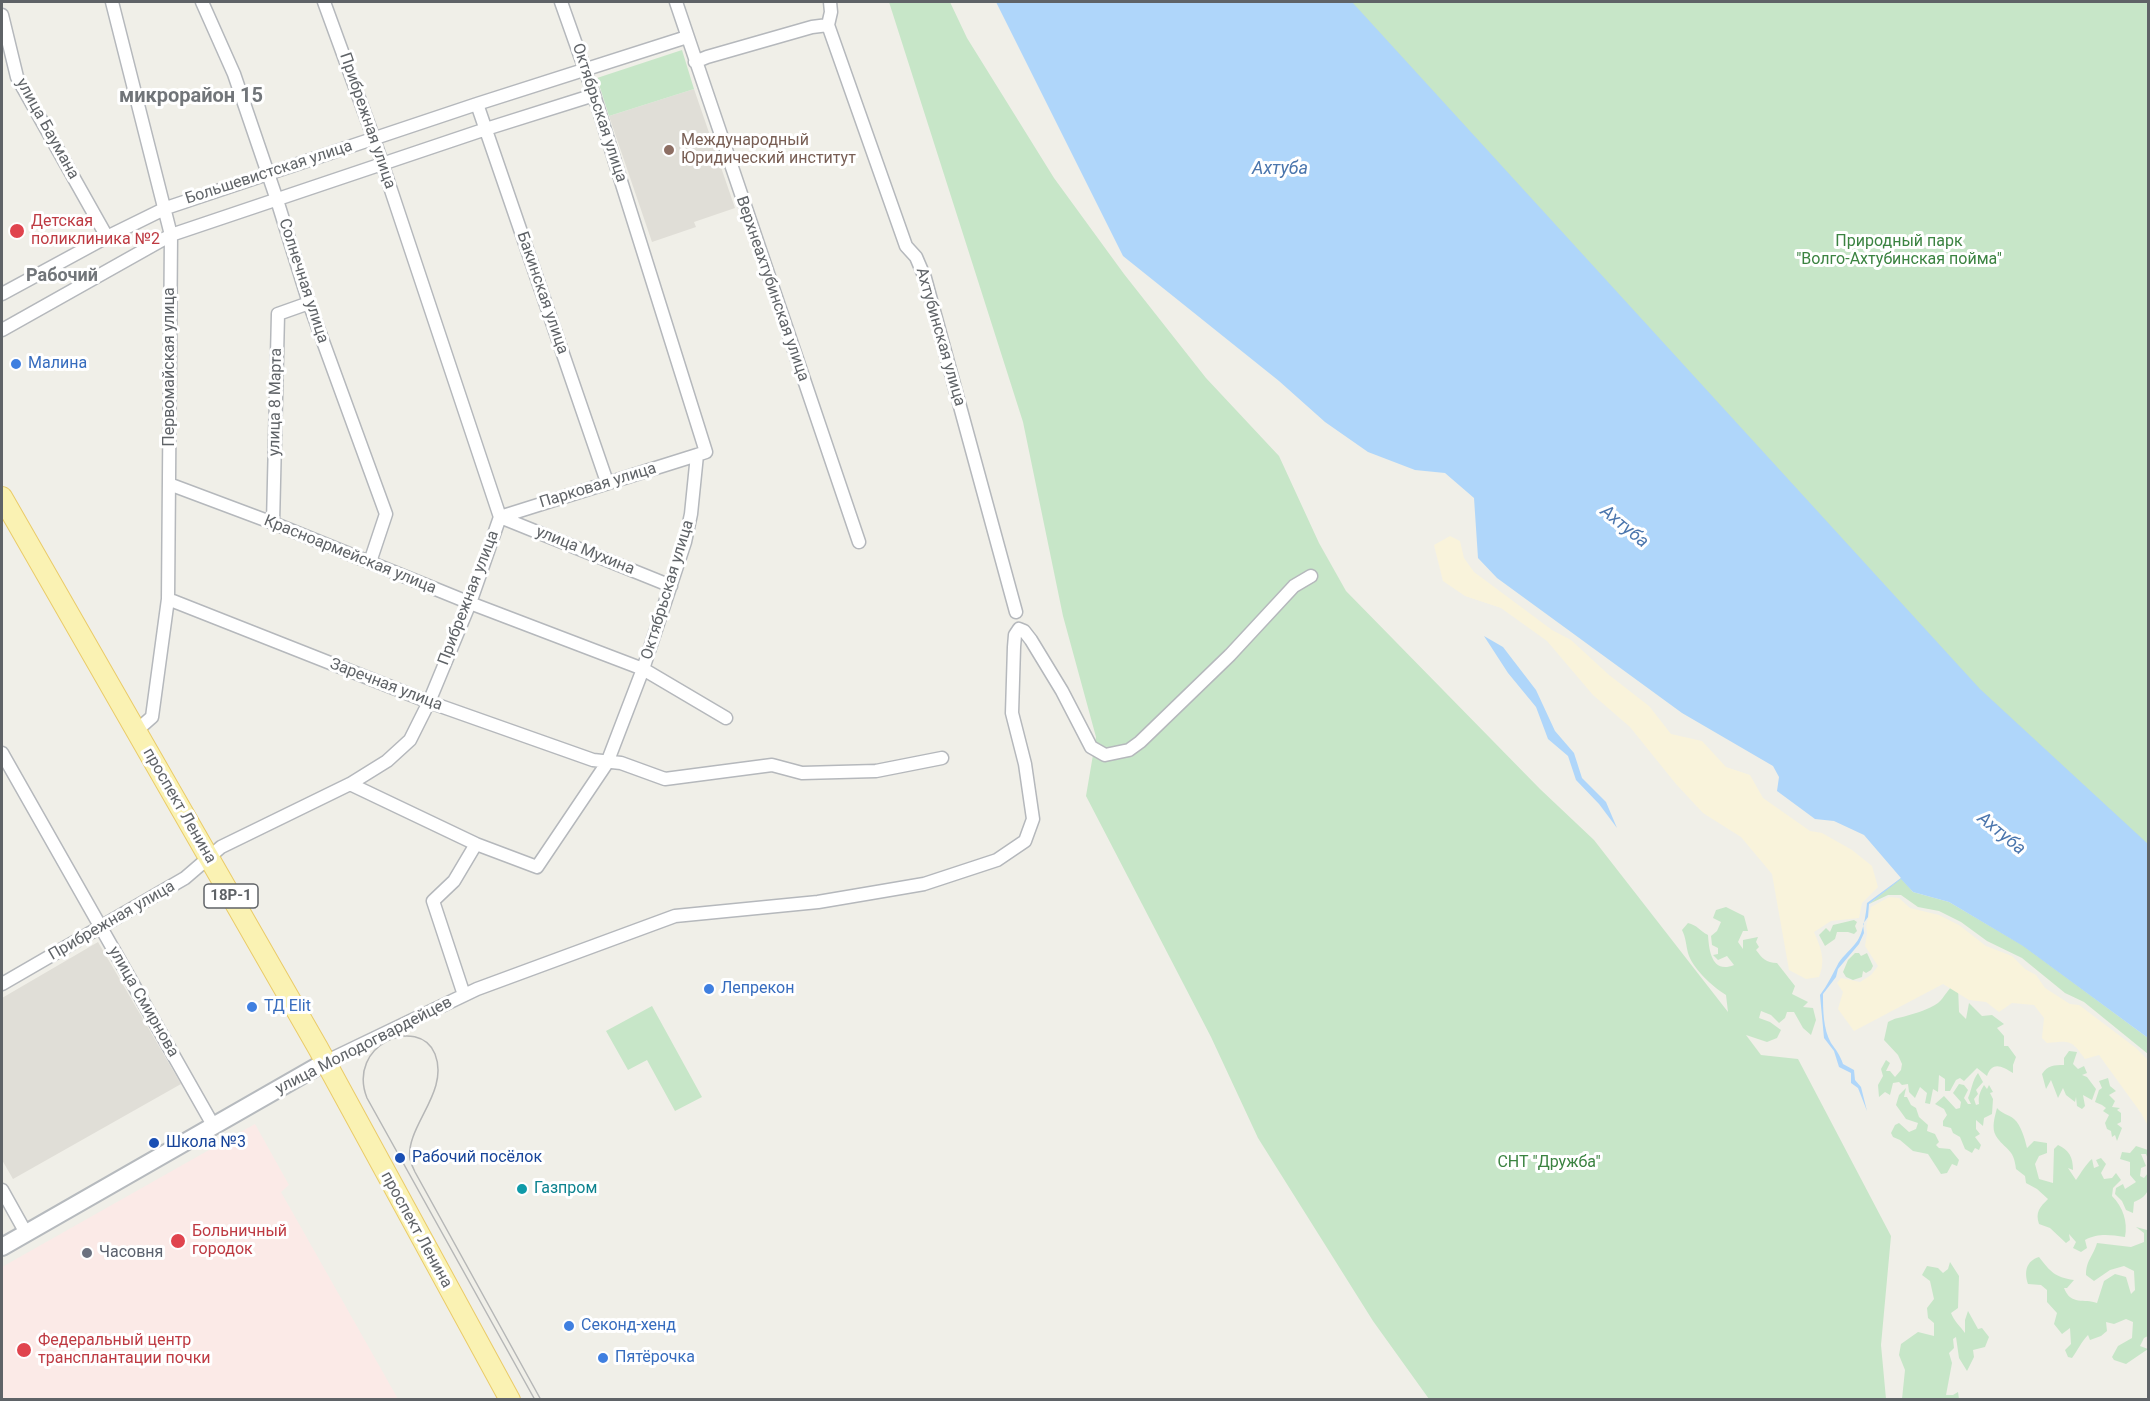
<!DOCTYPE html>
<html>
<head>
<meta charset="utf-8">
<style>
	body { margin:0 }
	#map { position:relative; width:2150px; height:1401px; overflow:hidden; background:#f0efe8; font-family:Roboto,sans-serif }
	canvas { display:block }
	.frame { position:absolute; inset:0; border:3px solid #5f6367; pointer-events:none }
</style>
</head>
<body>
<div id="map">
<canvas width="2150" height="1401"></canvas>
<div class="frame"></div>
</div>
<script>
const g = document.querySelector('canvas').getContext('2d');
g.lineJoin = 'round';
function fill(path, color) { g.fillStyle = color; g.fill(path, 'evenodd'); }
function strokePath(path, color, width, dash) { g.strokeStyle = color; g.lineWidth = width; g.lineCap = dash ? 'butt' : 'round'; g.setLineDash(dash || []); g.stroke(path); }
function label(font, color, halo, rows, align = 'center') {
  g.font = font + ' Roboto,sans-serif'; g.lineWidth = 6; g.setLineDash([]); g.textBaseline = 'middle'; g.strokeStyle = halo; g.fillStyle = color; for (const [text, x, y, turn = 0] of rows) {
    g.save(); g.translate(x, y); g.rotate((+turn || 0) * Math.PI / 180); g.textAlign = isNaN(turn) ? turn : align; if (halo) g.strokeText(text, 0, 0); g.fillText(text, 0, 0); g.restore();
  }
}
fill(new Path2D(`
	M694,89l41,119 -41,14 2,5 -44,15 -43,-126z
	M98,942l83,142 -168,95 -11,-19v-162z`), '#e0ded7');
fill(new Path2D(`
	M255,1124l34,61 -8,7 117,207h-396v-132z`), '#fbeae7');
fill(new Path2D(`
	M889,2h61l17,36 87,140 70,96 82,104 73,78 40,87 27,48 194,198 54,51 134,172 -2,-17c-13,-8 -34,-27 -38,-42 -2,-8 -2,-15 -6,-23l6,-7c9,2 12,8 20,12 1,16 4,39 26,30l-7,-9 -9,4 -5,-5 5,-1v-6l-6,-3 -1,-9 6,-5 4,-9 -8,-4 3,-8 10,-3 18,9 4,15h-5l-5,11 5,7v-9l15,-3 -2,5 3,5 -3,3c6,8 10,13 21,13l18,23 -3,8 16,8 -5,5 10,1 3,12 -5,15 -8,-7 -9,-16h-7l-2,6 -6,5 -8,-8 -10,-4 -2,7 11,4 11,8 -4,8 -10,4 -21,-7 15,20 37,4 93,177 -10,109 5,54h-457l-56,-78 -115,-183 -47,-101 -125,-241 10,-59 -33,-121 -40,-194z
	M1333,2h815v877z
	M682,50l12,39 -85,27 -12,-38z
	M1901,878l12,14 36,10 75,44 124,92v16l-64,-52 -19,-9 -43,-35 -35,-17 -26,-19 -22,-11 -21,-4 -17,-12h-13l-19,9z
	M1854,920l3,2 -2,4 2,5 -3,3 -6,-2h-11l-2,7 -10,7 -6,-11 7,-7 4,4 3,-7z
	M1855,953h4l2,3 6,-3 6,13 -2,4 -5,3 -3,-2 -1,6 -9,3 -7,-3 -3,-5 5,-12z
	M1954,984l4,2 1,26 7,7 3,-16 13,13 10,-1 12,9 -7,4 7,8v10h4l8,11 -3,8v8c-11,-7 -21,-12 -26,3l-10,-8 -13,13 -4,-3 -4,2 -6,11h-5v-12l-6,-4 -1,17 -5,-3 -3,15 -5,-1 2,-10 -7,-6 -5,11 -6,-6 -1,-8 -6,1 -3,-3 -6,1 -3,12 -5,-3 -6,5 -1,-12 5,-9 -2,-7 5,-9 4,3 -4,8h4l5,6 6,-7 1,-6 -4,-9 -14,-15 4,-18c7,-4 11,-4 18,-6 11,-3 23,-7 32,-13 6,-5 10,-14 16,-19z
	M652,1006l50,91 -27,14 -28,-51 -19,10 -22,-39z
	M2069,1051l8,1 -4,12 5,5 6,-3 3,7 -5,2 5,2 9,12 -4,11 -9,-5 2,11 -3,3 -5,-3 -1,-9 -1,5 -9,-7 -3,-7 -5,10 -7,-18 -5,9 -4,-15c6,-9 12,-9 22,-9v-7z
	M1978,1073l5,9 -7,8 2,4 -4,5 2,6 3,-1c-1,-8 1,-12 5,-19l3,4 2,-4 4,7 -3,1 3,6 -1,15 -8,4 -1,8 -7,-6v9l4,5 -5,3 6,8 -2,5 -4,-2 -3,5 -7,-4 -5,-12 -7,-4 -2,-5 -8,-2v-5l4,-6 -3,-6 -9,-5 9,-8 12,13 4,-1 1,-6 -8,-9 6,-9 5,1 4,5 -4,8 4,6h3l-3,-6c4,-9 4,-17 10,-25z
	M2108,1078l2,8 6,5 -7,4 6,6 -3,6 8,1 -3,2 4,3v9l-4,2 5,4 -5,13 -2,-6 -3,2 -1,-6 -4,-2 -2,-6 4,-8 -6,-4 3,-3 -4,-3 -7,-3 4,-12 3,-2 -3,-7z
	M1906,1088l-2,9h3l4,8 5,3 3,9 9,8 -1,6 8,3 4,8 -3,3 3,3 11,1 9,11 -2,6 -5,-2 -5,9 -6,1 -13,-20 -15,-3 -13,-11 -7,-3 -2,-4 4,-8 4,-2 10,9 7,-3 2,-6 -12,-4 -10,-14 3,-10z
	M1997,1108c5,6 11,6 17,11 7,6 11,20 13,29l7,-7 13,2v10l-8,3 -4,8 4,15 14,4 1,-34 4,-4c11,5 15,12 15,25l-5,-2 8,12c5,-7 10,-16 16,-21l2,9 5,-2 -3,-6 5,-2 5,6 -5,9 3,6 8,-1 4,-5 5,7 -8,8 -1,8c11,11 16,26 13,41 -16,-2 -26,-4 -40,3l2,8 -6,4 -8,-4 3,-6 -7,-8 1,6 -4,3 -16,-15 -11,-4c-4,-12 1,-17 9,-25l-11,-10 -11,-6 -1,-7 -9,-7c-2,-21 -11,-19 -20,-33 -5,-8 -1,-20 1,-28z
	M2136,1146l12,4v9l-2,-5h-5l5,12 -5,2 -1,8 4,2 4,-5c1,17 2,22 -14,29l-1,11 -7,-3 -4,-9 -7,-7 1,-6 7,-4 2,5 11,-7 -6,-7v-13l-10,-3 2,-7 8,1z
	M2136,1227l11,3 1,2v104l-4,2 -4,8 8,3 -22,15 -12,-4 -2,-3 6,-11 14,-8 1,-16 -7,-3 -12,5 -8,-2 1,9 -6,5 -11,4 -2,-5c-7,7 -10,15 -16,23l-4,-1 -3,-7 6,-6 -1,-16 -8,6 -8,-10 3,-11 -10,-11v-12l-6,-5 -13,-1c-4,-12 -2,-23 11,-27 12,15 15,20 35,23l-7,8h-3c7,18 20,10 33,15l7,-22 11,-7 11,3 5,17 4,-4 -1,-19 -10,-5 -14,4 -16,11 -8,-6c0,-15 7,-18 11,-32l34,4 13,-5v-9z
	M1950,1262l9,14 -1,32 -7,5c3,8 9,13 14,20v-13l3,-9 10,18 4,-1 7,9 -4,10 -12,3 1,7 -7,14 -8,-13 -3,-21 -3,2 1,9 -5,5 3,10 -6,32h7l5,-3 1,7h-57l3,-29 -6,-15 2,-11 17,-12 16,4v-13l-6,-5 -1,-10 7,-9 -4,-18 -8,-6 5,-9 11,2 5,5 5,-4z`), '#c7e6c8');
fill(new Path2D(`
	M1450,536l10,5 4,17 10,14 78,58 19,10 38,35 40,31 22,28 31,7 24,26 24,8 13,23 47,33 12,2 30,17 20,16 6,21 -16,16 -3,15 -28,3 -17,11c7,16 12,28 5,45l-13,2 -17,-9 -17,-96 -31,-37 -38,-24 -27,-29 -46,-57 -37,-32 -46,-54 -46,-33 -36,-12 -22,-15 -9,-36z
	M1889,897l10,1 11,10 29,7 20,10 27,21 26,10 13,13 11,6 9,13 25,16 9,1 57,43 12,12v66l-7,-13 -42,-58 -14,4c-14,-20 -15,-18 -38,-16l-5,-5 2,-20 -10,-13 -22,-2 -13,9 -13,-10 -17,-2 -26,-16 -89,47 -16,-22 5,-17 -6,-9 4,-5 19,4 11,-7 7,-9 -13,-20 2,-13 -1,-7 5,-19z`), '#f9f3db');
fill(new Path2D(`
	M996,2h356l628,687 168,155v194l-125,-92 -74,-44 -36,-10 -12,-13 -32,25 -1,13 -5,7 1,9 -5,11 -21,25 -2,8 -13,17c0,16 0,35 8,49 5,7 9,12 12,21l11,6 1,10 6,7 6,24 -9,-23 -7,-5v-10l-12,-6 -5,-16 -10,-13 -4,-43c7,-9 11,-18 17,-29 4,-9 12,-14 18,-22 8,-8 11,-30 12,-41l34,-25 -37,-43 -30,-14 -19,-2 -38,-28 2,-14 -6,-11 -91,-53 -185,-135 -19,-20 -4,-60 -29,-25 -30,-3 -47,-18 -43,-30 -46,-41 -156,-125z
	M1484,636l19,11 33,43 19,41 19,22 8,25 24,24 11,26 -18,-24 -23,-24 -8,-24 -20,-17 -12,-32 -28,-34z`), '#afd6fa');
const street = new Path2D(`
	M112,2l59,233 -3,364 -16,118 -16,14
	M202,2l32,72 43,126 32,103 77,211 -16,48
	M676,2l183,540
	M830,2l1,10 -3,13 78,221 10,11 9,21 91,334
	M2,15l15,62 90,160
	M695,62l12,-5 105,-30 16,-2
	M477,104l130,378
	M2,294l105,-57 59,-29 311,-104 210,-67
	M2,330l169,-95 315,-106 108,-34
	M169,484l104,39 197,80 173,66 83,49
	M500,517l197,-62
	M500,517l171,69
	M273,523l5,-209 31,-11
	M168,599l261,103 164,58 28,3 44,16 107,-14 30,8 74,-2 66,-13
	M2,753l211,372
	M350,784l126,60 61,23 70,-104 36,-94 42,-127 6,-28 6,-59 9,-3 -112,-357 -33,-93
	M2,984l183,-106 36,-31 129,-63 37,-23 23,-21 19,-38 41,-99 30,-86 -126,-378 -50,-137
	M464,995l-31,-94 21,-20 22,-37
	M325,1062l152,-73 198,-73 143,-14 65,-11 41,-7 73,-24 28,-19 8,-22 -8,-55 -13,-51 2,-66 1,-12 4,-6 5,2 7,9 31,51 29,56 14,8 24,-5 11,-8 90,-87 64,-69 17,-10
	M2,1190l24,43`);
const secondary = new Path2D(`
	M2,1247l323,-185`);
const primary = new Path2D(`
	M2,497l316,551 192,352`);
strokePath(street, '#b5b8bc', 15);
strokePath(secondary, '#b6babe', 20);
strokePath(primary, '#eacb68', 22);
strokePath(street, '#fff', 12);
strokePath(secondary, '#fff', 16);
strokePath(primary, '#faf2b3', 20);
strokePath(new Path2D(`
	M535,1400l-168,-302c-21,-54 52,-83 68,-44 15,38 -30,73 -25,105 1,4 3,9 5,13l126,228`), '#b6b7b7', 1.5);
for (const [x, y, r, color] of [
	[669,150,6,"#8d6e63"],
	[17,231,8,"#e0444e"],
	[16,364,6,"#3f7fe0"],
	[709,989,6,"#3f7fe0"],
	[252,1007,6,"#3f7fe0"],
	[154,1143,6,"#1a4fb4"],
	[400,1158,6,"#1a4fb4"],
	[522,1189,6,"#0f9aa8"],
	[178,1241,8,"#e0444e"],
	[87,1253,6,"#6b7280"],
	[569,1326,6,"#3f7fe0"],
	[24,1350,8,"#e0444e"],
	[603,1358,6,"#3f7fe0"]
]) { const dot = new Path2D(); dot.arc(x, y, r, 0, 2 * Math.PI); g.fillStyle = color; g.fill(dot); strokePath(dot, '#fff', 2); }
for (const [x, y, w] of [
	[231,896,54]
]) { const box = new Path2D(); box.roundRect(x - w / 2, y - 12, w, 24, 4.5); g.fillStyle = '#fff'; g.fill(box); strokePath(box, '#5f6367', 1.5); }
label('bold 15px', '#5f6367', null, [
	["18Р-1",231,896]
]);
label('16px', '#5f6367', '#fff', [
	["Октябрьская улица",599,113,72],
	["Прибрежная улица",367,121,71],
	["улица Баумана",47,129,61],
	["Большевистская улица",269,173,-18],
	["Солнечная улица",303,281,72],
	["Верхнеахтубинская улица",772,289,71],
	["Бакинская улица",542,293,71],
	["Ахтубинская улица",940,337,74],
	["Первомайская улица",170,367,-90],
	["улица 8 Марта",276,402,-89],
	["Парковая улица",598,486,-17],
	["улица Мухина",585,551,22],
	["Красноармейская улица",350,555,22],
	["Октябрьская улица",668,590,-73],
	["Прибрежная улица",469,598,-69],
	["Заречная улица",386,685,21],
	["проспект Ленина",179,806,60],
	["Прибрежная улица",112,921,-30],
	["улица Смирнова",143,1002,60],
	["улица Молодогвардейцев",364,1046,-27],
	["проспект Ленина",416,1230,61]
]);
label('16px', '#785e54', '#fff', [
	["Международный",681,141],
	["Юридический институт",681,159]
], 'left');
label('16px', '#be3a42', '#fff', [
	["Детская",31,222],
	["поликлиника №2",31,240],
	["Больничный",192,1232],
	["городок",192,1250],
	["Федеральный центр",38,1341],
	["трансплантации почки",38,1359]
], 'left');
label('16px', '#3b8341', '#fff', [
	["Природный парк",1899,242],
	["\"Волго-Ахтубинская пойма\"",1899,260],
	["СНТ \"Дружба\"",1549,1163]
]);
label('16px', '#366cbe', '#fff', [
	["Малина",28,364],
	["Лепрекон",721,989],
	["ТД Elit",264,1007],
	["Секонд-хенд",581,1326],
	["Пятёрочка",615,1358]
], 'left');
label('16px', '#164399', '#fff', [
	["Школа №3",166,1143],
	["Рабочий посёлок",412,1158]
], 'left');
label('16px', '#0d838f', '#fff', [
	["Газпром",534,1189]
], 'left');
label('16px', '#5b616d', '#fff', [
	["Часовня",99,1253]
], 'left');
label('italic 18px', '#4b76ad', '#fff', [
	["Ахтуба",1280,169],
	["Ахтуба",1624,527,39],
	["Ахтуба",2001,834,39]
]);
label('bold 18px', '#717579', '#fff', [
	["Рабочий",62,276]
]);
label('bold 20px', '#717579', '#fff', [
	["микрорайон 15",191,97]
]);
</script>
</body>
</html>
